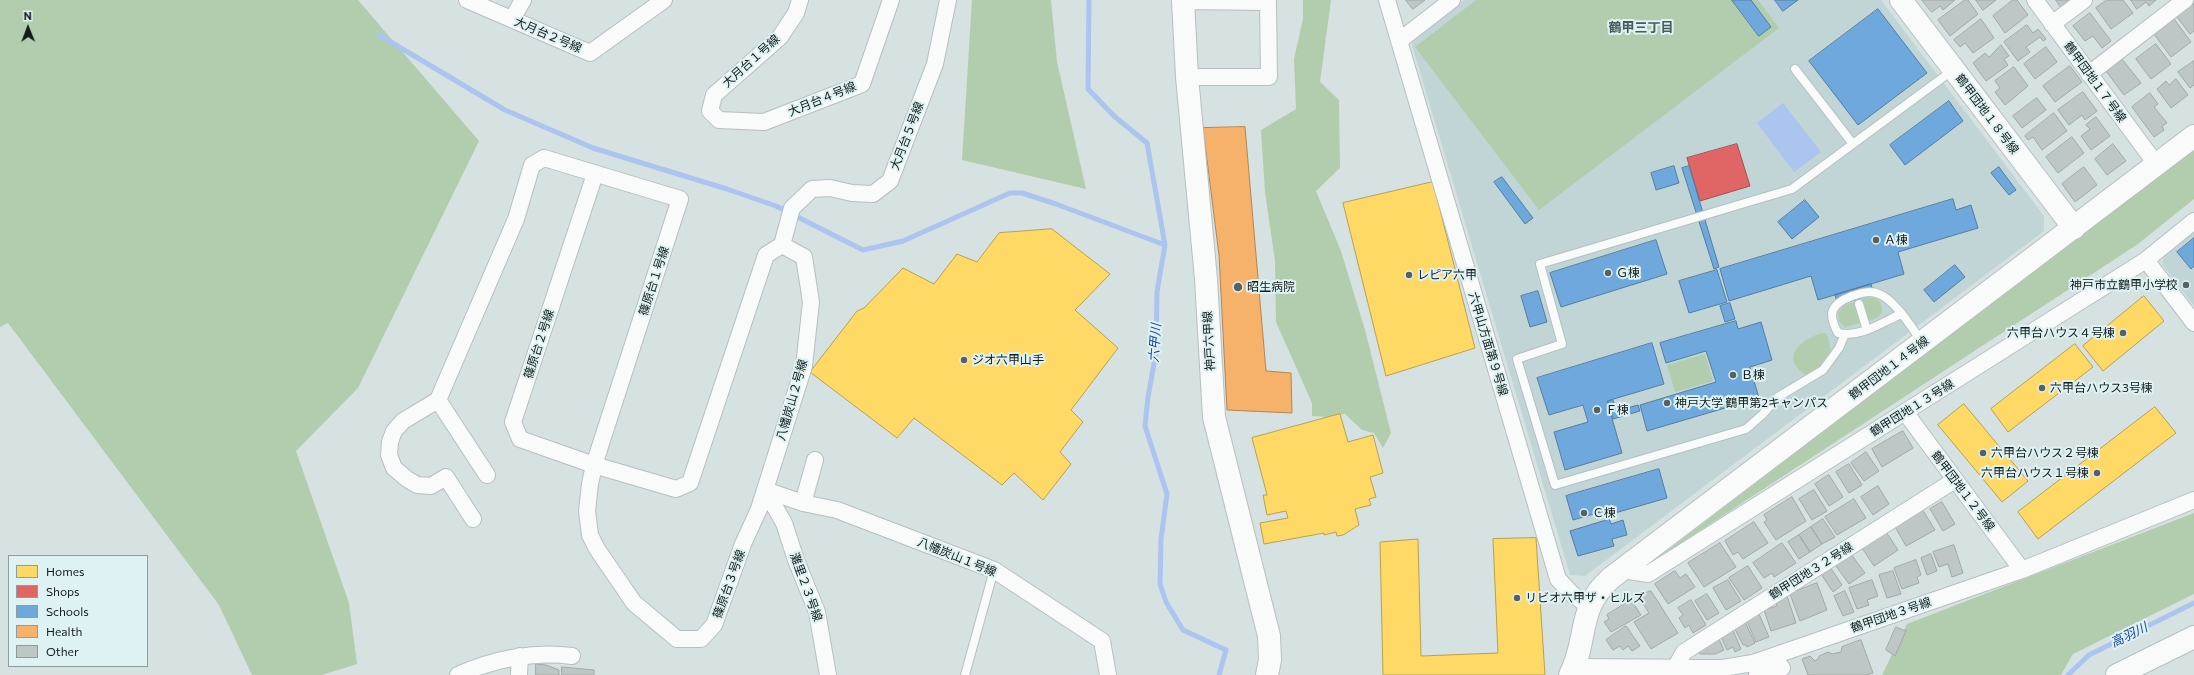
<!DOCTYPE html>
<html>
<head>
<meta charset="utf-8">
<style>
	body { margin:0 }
	#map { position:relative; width:2194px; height:675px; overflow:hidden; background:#d6e1e1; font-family:Commissioner,sans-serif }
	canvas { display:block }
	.legend { position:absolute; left:8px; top:555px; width:140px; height:112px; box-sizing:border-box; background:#def2f3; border:1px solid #8d9c9d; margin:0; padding:5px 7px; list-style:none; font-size:12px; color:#141b1b }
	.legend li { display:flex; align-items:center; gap:8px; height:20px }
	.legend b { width:20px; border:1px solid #8d9c9d }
	.north { position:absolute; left:8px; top:8px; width:40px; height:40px; -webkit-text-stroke:3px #def2f3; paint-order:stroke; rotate:359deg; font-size:11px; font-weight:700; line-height:16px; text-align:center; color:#141b1b }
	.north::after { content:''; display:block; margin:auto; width:14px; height:18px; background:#141b1b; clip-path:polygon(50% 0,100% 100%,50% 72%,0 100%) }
</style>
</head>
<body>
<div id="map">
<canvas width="2194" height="675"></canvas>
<ul class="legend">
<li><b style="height:11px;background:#ffd966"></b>Homes</li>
<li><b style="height:11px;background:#e06666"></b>Shops</li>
<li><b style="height:11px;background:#6fa8dc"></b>Schools</li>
<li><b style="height:11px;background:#f6b26b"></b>Health</li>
<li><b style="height:11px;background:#bfc7c6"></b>Other</li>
</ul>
<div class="north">N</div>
</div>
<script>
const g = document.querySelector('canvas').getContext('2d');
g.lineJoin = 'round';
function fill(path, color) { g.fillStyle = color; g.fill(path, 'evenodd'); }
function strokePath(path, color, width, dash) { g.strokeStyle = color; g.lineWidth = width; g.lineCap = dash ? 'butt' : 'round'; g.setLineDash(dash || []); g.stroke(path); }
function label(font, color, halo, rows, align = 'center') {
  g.font = font + ' Commissioner,"Noto Sans JP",sans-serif'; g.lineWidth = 4; g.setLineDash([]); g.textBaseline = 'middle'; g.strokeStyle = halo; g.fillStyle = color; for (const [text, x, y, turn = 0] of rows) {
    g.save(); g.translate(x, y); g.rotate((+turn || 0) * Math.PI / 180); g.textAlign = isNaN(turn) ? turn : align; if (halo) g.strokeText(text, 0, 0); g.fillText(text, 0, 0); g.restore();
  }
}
fill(new Path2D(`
	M1464,0h417l163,216v15l-459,345 -15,-1 -158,-530 3,-8z
	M2194,231v75l-32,-42 3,-10z`), '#c1d5d6');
fill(new Path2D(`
	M0,0h358l121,141 -121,247 -62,63 53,152 8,61 -35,11h-70l-33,-70 -211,-282 -8,4z
	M972,0h79l6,62 29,127 -124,-29z
	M1303,0h28l-11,82 19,18 1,68 -24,23 25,60 24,79 26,103 -8,15 -9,-15 -12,-3 -17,-16 -18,3 -15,-1v-13l-36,-81 -1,-61 -10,-69 -4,-62 35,-21 -2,-50 9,-40z
	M1476,0h282l21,28 -240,182 -124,-163z
	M2194,148v51l-56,45 -483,316z
	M1870,297c10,2 12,6 12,16l-6,5 -8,3 -6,-22z
	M1854,302l6,21 -15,4 -6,-6 -1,-8 5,-7z
	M1822,333l5,1 4,16 -14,19 -11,6c-27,-17 -5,-36 16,-42z
	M1705,354l8,27 -38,11 -8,-27z
	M2194,513v81l-121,60 -12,21h-179l25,-51z`), '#b2cdad');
fill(new Path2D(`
	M1783,103l38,49 -27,20 -37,-49z`), '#abc4f0');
const homes = new Path2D(`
	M1433,182l42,166 -89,28 -43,-173z
	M1052,229l58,45 -35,36 43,38 -47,62 12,12 -23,30 11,12 -28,36 -29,-27 -12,12 -88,-67 -17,20 -87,-66 47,-61 7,-3 39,-40 31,16 23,-30 20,8 22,-29z
	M2144,296l20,25 -61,50 -20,-25z
	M2075,344l18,23 -85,65 -17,-23z
	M1964,404l64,77 -26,21 -64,-77z
	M2155,407l21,26 -138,106 -20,-27z
	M1340,414l8,28 25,-7 10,38 -13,4 6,20 -7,2 2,6 -16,4 4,16 -16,10 -6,1 -1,-4 -12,3v-2l-60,11 -4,-21 28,-5 -2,-7 -19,4 -4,-20h4l-1,-4 -14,-53z
	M1536,538l9,137h-162l-3,-133 38,-3 3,117 77,-3 -5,-114z`);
fill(homes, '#ffd966');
strokePath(homes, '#b8a050', 1);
const shops = new Path2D(`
	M1737,144l13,42 -50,15 -13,-43z`);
fill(shops, '#e06666');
strokePath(shops, '#a35050', 1);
const schools = new Path2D(`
	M1732,0h19l20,27 -12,9z
	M1775,0h23l-15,11z
	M1878,9l49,64 -69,52 -49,-64z
	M1949,101l14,20 -58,44 -15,-20z
	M1674,166l5,17 -23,7 -5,-17z
	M1689,166l30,101 -5,2 -32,-101z
	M1999,167l17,23 -7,5 -18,-22z
	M1502,177l31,41 -8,6 -31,-42z
	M1953,199l3,11 15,-5 7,23 -80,24 6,22 -86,26 -7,-24 -82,25 -9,-32z
	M1805,200l14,17 -27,22 -14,-17z
	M2194,238v28l-3,3 -14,-17z
	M1656,240l11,34 -106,33 -11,-34z
	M1955,265l10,12 -31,25 -10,-12z
	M1717,270l10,32 -38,11 -10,-32z
	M1871,284l3,10 -36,11 -3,-10z
	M1538,291l9,31 -17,5 -9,-31z
	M1730,303l5,16 -10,3 -5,-16z
	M1736,321l2,8 23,-7 11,38 -22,7 9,31 -112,33 -7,-26 76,-23 -10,-31 -40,12 -6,-20z
	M1652,343l12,41 -57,17 15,52 -57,17 -11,-38 34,-10 -5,-17 -34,10 -12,-37z
	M1613,400l3,11 22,-6 2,6 -27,8 -5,-17z
	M1659,469l8,29 -59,17 3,9 12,-4 4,15 -15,4 2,7 -36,10 -8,-25 36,-11 -2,-9 -31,9 -7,-24z`);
fill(schools, '#6fa8dc');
strokePath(schools, '#547ea2', 1);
const health = new Path2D(`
	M1245,127l21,244 25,2 1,40 -65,-3 -8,-155 -16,-127z`);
fill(health, '#f6b26b');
strokePath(health, '#b28553', 1);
strokePath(new Path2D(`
	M1089,0l-1,89 26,27 33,27 18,102 -8,47 -1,60 -8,45 -3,29 22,68 -6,45 -1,45 6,18 17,28 43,20 -7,25
	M379,35l126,75 88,38 134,41 49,17 87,44 40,-9 107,-48h12l34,11 109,41
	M2068,675l21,-20 105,-52`), '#abc4f0', 5);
const building = new Path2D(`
	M1406,0h19l-12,9z
	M1922,0h33l-12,10 -3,-4 -8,6z
	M1965,0h3l10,14 -28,22 -12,-16z
	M1976,0h20l-13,10z
	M2013,0h4l11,15 -23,18 -12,-17z
	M2056,0h20l-13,10z
	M2107,0h16l10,13 -22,16 -15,-21z
	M2131,0h25l-7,6 -3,-4 -9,7z
	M2194,4v27l-4,3 -13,-17z
	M2090,13l21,28 -9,7 -9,-12 -8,5 -12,-15z
	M1981,19l13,19 -21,15 -8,-10 -5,4 -6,-7z
	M2174,19l17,23 -20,15 -17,-23z
	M2027,25l6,8 5,-4 8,10 -3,2 -3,-4 -14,10 4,5 -12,9 -14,-19z
	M2156,44l15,20 -20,15 -15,-20z
	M2001,45l8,11 -5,3 4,6 -22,16 -13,-18 12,-10 4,4z
	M2046,47l11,15 -22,17 -11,-15z
	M2122,59l19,24 -17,12 -18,-24z
	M2194,61v24l-4,3 -12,-16z
	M2070,66l12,16 -27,20 -12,-16z
	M2014,67l14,19 -23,19 -10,-13 5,-4 -5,-7z
	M2176,79l12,16 -17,13 -14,-19 9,-8 3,4z
	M2083,92l14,19 -12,9 -3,-5 -13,10 -11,-15z
	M2150,93l8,11 -4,3 13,16 -5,3 2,4 -10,7 -22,-30z
	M2037,98l9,12 -24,18 -9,-12z
	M2054,113l13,18 -25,19 -9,-13 -5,3 -3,-4z
	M2096,117l14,19 -19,14 -10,-14 9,-7 -4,-4z
	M2072,137l12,16 -26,20 -12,-16z
	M2113,144l13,17 -19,14 -12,-16z
	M2084,167l13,18 -22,17 -13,-18z
	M1903,431l10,17 -31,19 -10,-18z
	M1866,452l13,19 -15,10 -13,-18z
	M1849,464l13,21 -13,8 -13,-21z
	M1829,475l14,22 -14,9 -14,-22z
	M1878,486l11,18 -16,11 -12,-18z
	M1814,490l13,21 -15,9 -13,-21z
	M1792,497l14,24 -30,19 -12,-18 3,-2 -3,-5z
	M1854,499l12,19 -29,17 -12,-18z
	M1942,502l13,22 -12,7 -13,-22z
	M1922,509l13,21 -29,16 -12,-21z
	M1823,519l12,18 -13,7 -11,-17z
	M1754,522l14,21 -25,16 -5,-7 -5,3 -8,-14z
	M1811,527l11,17 -12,8 -11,-17z
	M1886,532l12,18 -24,16 -12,-18z
	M1799,535l11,17 -11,7 -11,-17z
	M1720,543l16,24 -32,20 -16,-24z
	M1782,543l14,20 -22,14 -2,-4 -8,5 -11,-15z
	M1954,545l9,28 -11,4 -4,-13 -9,3 -6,-15z
	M1851,554l14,19 -16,11 -13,-18z
	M1931,554l6,17 -10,4 -6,-17z
	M1916,560l5,15 -4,2 2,6 -17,6 -8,-21z
	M1748,566l14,22 -18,12 -15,-22z
	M1830,567l12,18 -9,7 -12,-18z
	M1675,571l5,7 6,-4 9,13 -27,17 -13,-20z
	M1893,571l8,23 -14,4 -8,-23z
	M1728,580l13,21 -15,9 -13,-22z
	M1872,580l6,16 -11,4 2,5 -12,4 -8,-21z
	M1817,583l10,27 -27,11 -10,-27z
	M1651,591l27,42 -27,16 -17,-27 15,-9 -11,-17z
	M1845,591l9,21 -11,4 -9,-20z
	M1707,594l12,19 -12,7 -12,-19z
	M1787,596l9,27 -25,8 -7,-21 13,-4 -2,-6z
	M1631,600l10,15 -30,17 -7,-10 5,-3 -2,-4z
	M1691,600l15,25 -13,8 -4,-8 -4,3 -6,-10 4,-3 -5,-7z
	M1759,614l10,23 -13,5 -10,-23z
	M1745,622l10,21 -8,4 -1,-2h-3l-9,-18z
	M1626,626l14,20 -8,5 -4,-5 -5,4 -3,-4 -7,4 -7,-10z
	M1896,627l10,4 -11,25 -9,-6z
	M1732,628l9,21 -6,3 -2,-5 -6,3 -7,-16z
	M1719,639l5,11 -9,4h-15l-2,-4z
	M1861,640l12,33 -6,2h-59l-6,-16 8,-3 5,5 4,-3v-2l9,-4 4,2 9,-2 1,-5z
	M536,664l10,1 13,5v5h-23z
	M562,667l32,3v5h-32z`);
fill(building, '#bfc7c6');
strokePath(building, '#a1a9a7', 1);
const lane = new Path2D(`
	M1795,69l58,75
	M1859,304l8,26
	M1901,314c-20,9 -41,24 -63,19 -11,-20 -7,-29 14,-37 9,-3 18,-6 27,-2 16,6 33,34 43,48
	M1845,334l-6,14 -16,22 -45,27 -16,18 -16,14 -191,56 -38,-126 45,-15 -22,-80 252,-75 161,-119
	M965,675l29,-105`);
const street = new Path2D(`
	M467,0l123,53 74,-53
	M800,0l-4,13 -16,24 -66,58 -4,16 9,9 45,2 98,-38 29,-84
	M1387,0l171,579 14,15 17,12
	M2035,0l121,164
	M1183,1l85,1 1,75h-82
	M512,19l11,-19
	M2052,24l32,-24
	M1399,41l53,-41
	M2089,74l96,-74
	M782,245l10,-37 20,-19 18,-1 22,5 21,1 17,-13 45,-117 13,-64
	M2146,260l48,63
	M438,400l49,75
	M1905,412l117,158
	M765,490l38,13 34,7 157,60 108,71 6,34
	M765,490l19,33 12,37 21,52 11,63
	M803,503l12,-43
	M473,519l-27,-42 -15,9 -14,-1 -10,-6 -13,-11 -5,-13 1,-13 4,-11 9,-10 35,-21 78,-181 16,-54 12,-7 136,41 -86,266 82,24 14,-6 76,-228 16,-10 22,12 7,45 -7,64 -45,143 -16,35 -29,81 -13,14h-24l-43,-36 -37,-54 -7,-14 -3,-24 3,-27 4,-19 -74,-26 -7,-17 82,-248
	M1623,570l25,4 498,-314 48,-39
	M1575,667l148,1 30,-5 269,-93 172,-70
	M1675,668l9,-16 271,-172
	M458,675c35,-16 76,-24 114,-19
	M519,675l1,-19
	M1757,675l25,-7 -9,-12`);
const secondary = new Path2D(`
	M1901,0l173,228
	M1570,675c19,-37 6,-66 41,-97l583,-442`);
const primary = new Path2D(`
	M1183,0l4,77 19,202 8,138 55,219 1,24 -3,15
	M2117,675l77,-38`);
strokePath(lane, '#b7bfbf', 10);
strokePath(street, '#b7bfbf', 18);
strokePath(secondary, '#b7bfbf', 24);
strokePath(primary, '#b7bfbf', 24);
strokePath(lane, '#f9fafa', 8);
strokePath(street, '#f9fafa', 16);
strokePath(secondary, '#f9fafa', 22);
strokePath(primary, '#f9fafa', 22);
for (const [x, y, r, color] of [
	[1876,240,4,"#586060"],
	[1608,273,4,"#586060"],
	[1409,275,4,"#586060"],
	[2186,285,4,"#586060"],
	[1238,287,5,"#586060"],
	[2123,333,4,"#586060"],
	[964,360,4,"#586060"],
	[1733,375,4,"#586060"],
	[2042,388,4,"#586060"],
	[1667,403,4,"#586060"],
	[1597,410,4,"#586060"],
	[1983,453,4,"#586060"],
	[2097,473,4,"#586060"],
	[1584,513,4,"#586060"],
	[1517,598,4,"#586060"]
]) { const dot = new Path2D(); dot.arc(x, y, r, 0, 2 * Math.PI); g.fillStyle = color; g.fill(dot); strokePath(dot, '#def2f3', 1.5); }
label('12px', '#141b1b', '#def2f3', [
	["大月台２号線",548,35,23],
	["大月台１号線",751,61,-42],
	["鶴甲団地１７号線",2095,82,54],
	["大月台４号線",822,99,-22],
	["鶴甲団地１８号線",1987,114,53],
	["大月台５号線",907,136,-69],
	["篠原台１号線",654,281,-72],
	["神戸六甲線",1209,341,-93],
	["篠原台２号線",539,344,-72],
	["六甲山方面第９号線",1488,344,73],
	["鶴甲団地１４号線",1889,368,-37],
	["八幡炭山２号線",792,400,-74],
	["鶴甲団地１３号線",1912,408,-32],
	["鶴甲団地１２号線",1963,491,53],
	["八幡炭山１号線",957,557,22],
	["鶴甲団地３２号線",1811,571,-32],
	["篠原台３号線",729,584,-70],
	["灘里２３号線",806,587,70],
	["鶴甲団地３号線",1891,615,-19]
]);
label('12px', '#141b1b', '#def2f3', [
	["Ａ棟",1884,240],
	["Ｇ棟",1616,273],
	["レピア六甲",1417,275],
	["神戸市立鶴甲小学校",2178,285,"right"],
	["昭生病院",1247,287],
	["六甲台ハウス４号棟",2115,333,"right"],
	["ジオ六甲山手",972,360],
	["Ｂ棟",1741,375],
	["六甲台ハウス3号棟",2050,388],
	["神戸大学 鶴甲第2キャンパス",1675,403],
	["Ｆ棟",1605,410],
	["六甲台ハウス２号棟",1991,453],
	["六甲台ハウス１号棟",2089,473,"right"],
	["Ｃ棟",1592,513],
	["リビオ六甲ザ・ヒルズ",1525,598]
], 'left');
label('bold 13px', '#495a5b', '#def2f3', [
	["鶴甲三丁目",1641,28]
]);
label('italic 13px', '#1f469e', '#def2f3', [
	["六甲川",1155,343,-86],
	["高羽川",2129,635,-26]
]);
</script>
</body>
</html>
